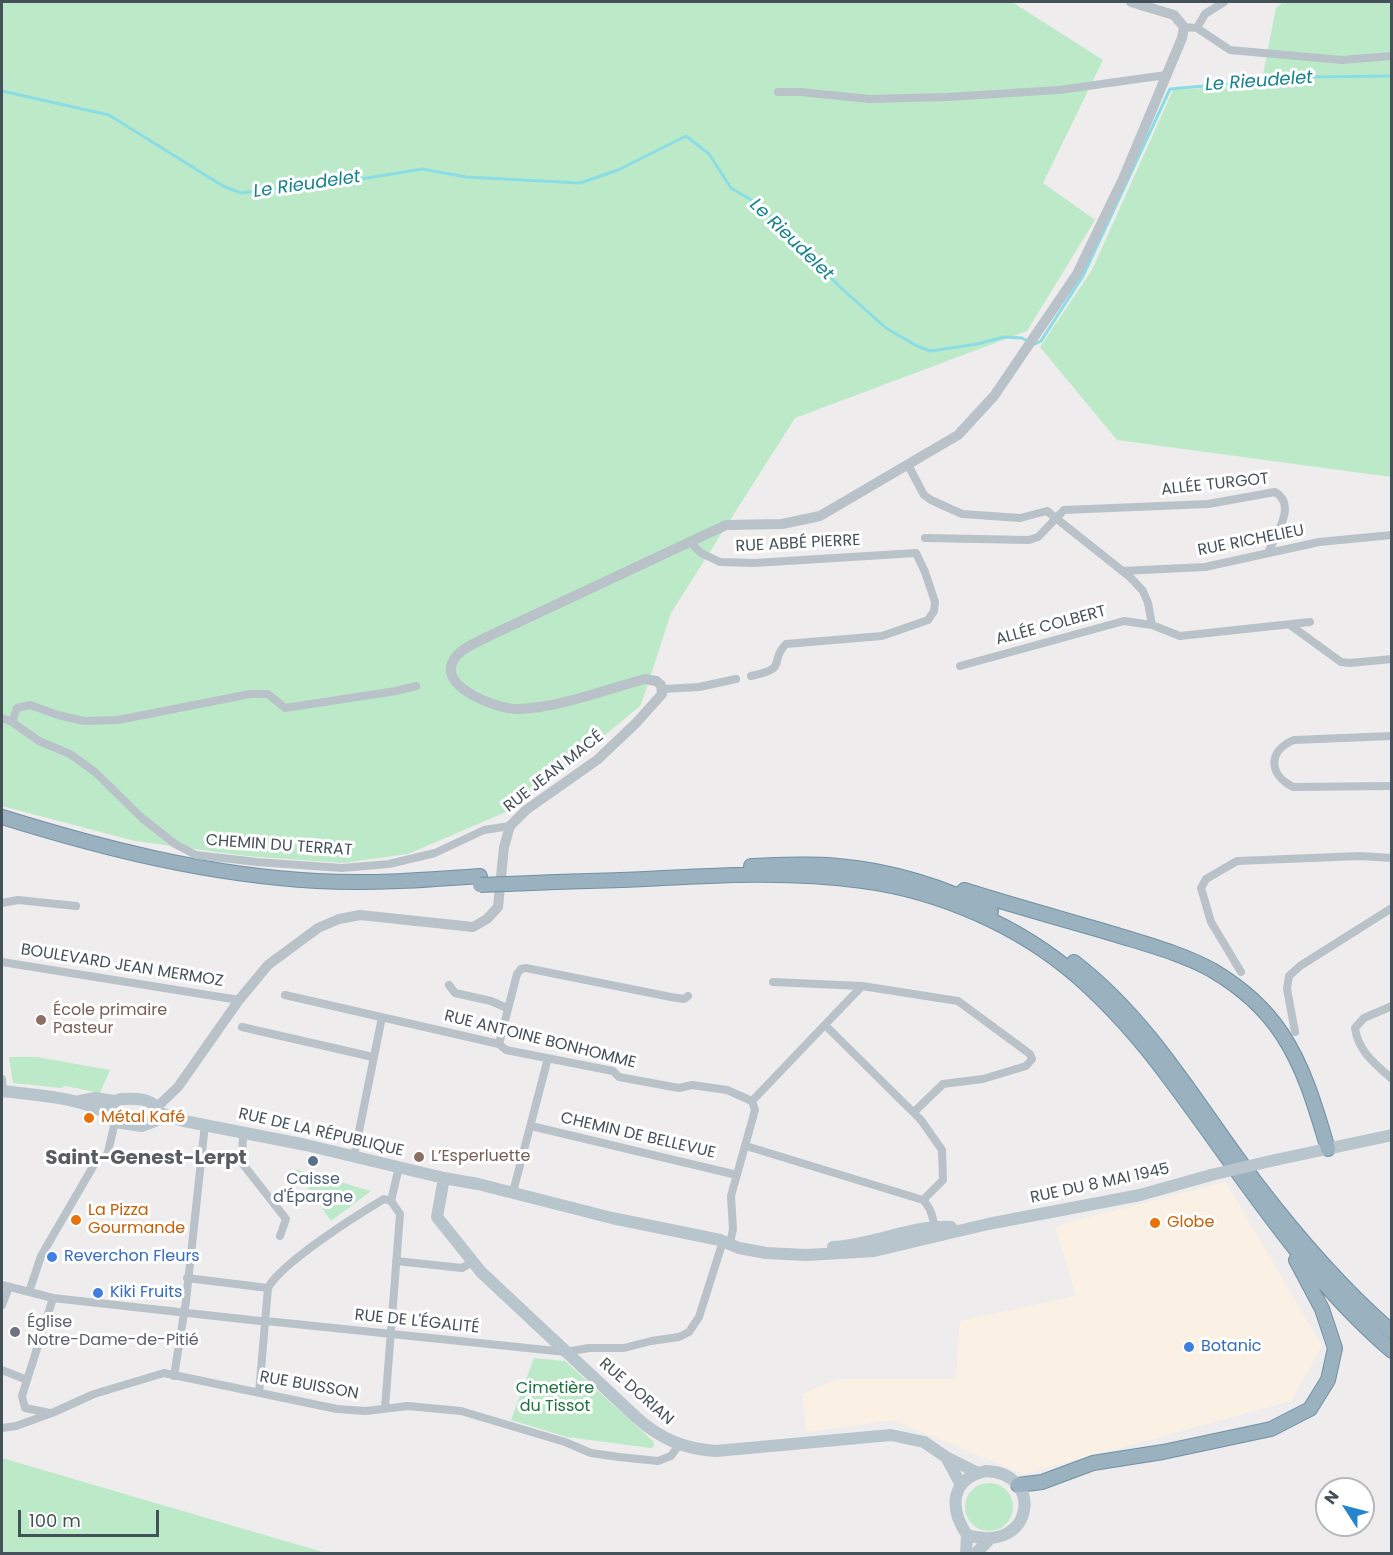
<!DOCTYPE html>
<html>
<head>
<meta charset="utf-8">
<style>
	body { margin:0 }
	#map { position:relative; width:1393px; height:1555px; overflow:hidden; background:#eeecec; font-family:Poppins,sans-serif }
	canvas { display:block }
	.frame { position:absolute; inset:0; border:3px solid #455158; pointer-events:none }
	.north { position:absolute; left:1315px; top:1477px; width:60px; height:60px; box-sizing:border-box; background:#fff; border:2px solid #b5b9bc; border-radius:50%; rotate:306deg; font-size:16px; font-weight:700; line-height:24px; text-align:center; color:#455158 }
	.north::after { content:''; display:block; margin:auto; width:21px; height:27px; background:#2585cf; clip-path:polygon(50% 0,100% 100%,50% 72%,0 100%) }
	.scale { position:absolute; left:18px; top:1510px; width:141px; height:27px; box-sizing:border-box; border:3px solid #455158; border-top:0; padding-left:8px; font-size:18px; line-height:21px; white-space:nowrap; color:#455158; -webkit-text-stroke:4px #fff; paint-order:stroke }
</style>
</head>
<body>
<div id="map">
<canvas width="1393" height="1555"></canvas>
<div class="frame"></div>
<div class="north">N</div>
<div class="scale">100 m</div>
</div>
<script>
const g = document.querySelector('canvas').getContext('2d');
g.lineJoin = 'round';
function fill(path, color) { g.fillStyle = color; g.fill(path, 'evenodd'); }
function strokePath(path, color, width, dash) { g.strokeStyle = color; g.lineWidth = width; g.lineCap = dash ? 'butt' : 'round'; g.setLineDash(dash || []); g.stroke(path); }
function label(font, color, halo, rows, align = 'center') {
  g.font = font + ' Poppins,sans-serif'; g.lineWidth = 6; g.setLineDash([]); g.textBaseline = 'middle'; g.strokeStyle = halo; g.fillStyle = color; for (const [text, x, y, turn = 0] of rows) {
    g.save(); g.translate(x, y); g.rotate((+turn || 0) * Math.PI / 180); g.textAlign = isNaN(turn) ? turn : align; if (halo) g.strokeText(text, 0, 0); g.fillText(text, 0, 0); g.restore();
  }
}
fill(new Path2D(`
	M1226,1182l96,164 -31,55 -267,73 -131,-54 -86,12 -5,-38 37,-15h117l4,-58 116,-25 -21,-70z`), '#faf1e4');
fill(new Path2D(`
	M2,2h1010l91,58 -60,123 52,37 -68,111 -232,87 -124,195 -30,92 -121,101 -112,48 -65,9 -97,-7 -111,-15 -133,-35z
	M1283,2h108v475l-274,-37 -77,-93 52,-77 81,-180 88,-5 15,-77z
	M9,1057h28l73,13 -10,23 -34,-7 -5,2 -48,-5z
	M295,1169l76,22 -40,30z
	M534,1358l31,3 89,81v4l-3,2 -84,-11 -56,-17z
	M2,1458l324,95h-324z
	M965 1507a24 24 0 1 1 48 0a24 24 0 1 1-48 0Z`), '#bceac8');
strokePath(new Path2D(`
	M2,91l107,24 114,71 18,7 108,-12 73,-12 44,8 114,6 38,-13 68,-34 23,18 22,34 27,16 82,83 46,41 31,18 13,5 47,-7 27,-7 18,1 5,3
	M1033,343l2,1 6,-3 42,-65 87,-187 136,-12 86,-1`), '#8bdde5', 3);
const trunk = new Path2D(`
	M2,817c103,32 206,58 315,64 54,3 109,-1 163,-5
	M751,866c28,-1 58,-3 87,0 51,4 107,21 153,45
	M533,883c38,-2 75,-2 112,-4 73,-4 145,-8 218,2 76,10 157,45 215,96 34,30 63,63 89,98 72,95 134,198 225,276
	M964,890c51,16 102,30 153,45 32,10 66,19 95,35 27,16 53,38 70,64 23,35 34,75 46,115
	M1074,962c79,61 125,147 185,225 40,52 83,102 133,145
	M1018,1485l24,-3 51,-19 70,-11 108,-23 39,-20 18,-29 7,-32 -13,-39 -26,-49`);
strokePath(trunk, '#7190a4', 16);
strokePath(new Path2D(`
	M1184,27l13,1 8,-14 19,-12
	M1197,28l33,22 112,10 50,-4
	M778,92h23l68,7 78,-2 112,-7 107,-15
	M908,465l16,30 7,5 31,14 58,4 27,-7 83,66 13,14 5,12 4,22
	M925,538l104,2 9,-3 26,-27 144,-6 67,-12c23,13 0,43 -7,61
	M689,541l12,12 19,9 34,1 162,-10 9,19 10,30 -1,9 -6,9 -46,16 -96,8c-18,18 4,24 -35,32
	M1122,571l83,-4 114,-25 73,-7
	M1290,625l51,37 9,1 42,-4
	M960,666l164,-45 28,4 28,11 130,-14
	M663,689l36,-2 37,-8
	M2,718l10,4 27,19 31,13 25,18 47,46 33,26 21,11 61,7 85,6 47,-4 46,-11 49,-23 26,-4
	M12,722l5,-14 13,-3 28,10 26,6 34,-1 132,-26h18l17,14 111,-17 20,-5
	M1392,736l-98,4c-27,11 -25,35 -1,47l99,-1
	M2,903l16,-3 58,6
	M2,962l237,38
	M1241,972l-30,-50 -10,-34 5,-9 31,-18 123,-5 32,2
	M773,982l89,4 96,15 72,53 2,5 -6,7 -43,13 -40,5 -29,28
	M449,985l6,8 36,8 16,7
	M285,995l214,49 7,6 107,21 6,6 60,11 13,-3 35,5 25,11
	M1392,1006l-28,12 -9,10c3,23 20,36 37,51
	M826,1026l95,94 21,30 1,30 -20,20c8,8 12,21 11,32
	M242,1027l131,30
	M1295,1032l-8,-43 2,-13 11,-10 92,-58
	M499,1044l18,-70 4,-5 5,-1 145,29 13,2 4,-3
	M2,1079l1,12
	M531,1126l206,49
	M243,1132l-1,31 44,56 -6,17
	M746,1146l177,54
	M354,1156l28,-139
	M513,1192l35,-134
	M730,1243l3,-14 -2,-33 24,-86 -3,-9 110,-115
	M396,1261l66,7 10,-6
	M187,1278l81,10 -9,105
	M2,1285l51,13 207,23
	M268,1288c13,-25 89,-73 116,-89l7,2 8,-34
	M29,1292l12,-36 57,-98 9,-2 8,-34
	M2,1305l7,-18
	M266,1321l300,31 23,-4h35l27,-7 28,-4 10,-5 10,-15 24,-76
	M2,1370l25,10
	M174,1376l12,-75 19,-177
	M385,1408l15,-194 -9,-13
	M50,1413l-25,-5 -3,-12 31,-98
	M2,1428l14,-2 36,-13 42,-19 70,-21 173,36 29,2 42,-5 53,5 104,31 26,11 28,4 39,4 13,-5 8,-11`), '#b8c2c8', 8);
strokePath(new Path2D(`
	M157,1107l21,-20 61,-87 29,-35 50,-37 21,-9 21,-4 113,12 14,-8 11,-12 6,-60 6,-21 16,-16 71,-50 40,-38 25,-28 -1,-9 -5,-4 -11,-2c-41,11 -84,28 -126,30 -20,1 -80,-21 -66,-48 6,-12 23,-18 34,-24l239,-112 56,-1 38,-8 138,-81 36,-39 83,-122 46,-95 59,-141 2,-11 -10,-12 -43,-13`), '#b8c2c8', 10);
strokePath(new Path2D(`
	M2,1091c32,4 78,6 106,23
	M120,1099c14,0 26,-2 37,8l-2,14 -13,5 -27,-4 -7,-8c2,-9 4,-12 12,-15z
	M80,1101l15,-3 19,3
	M157,1112l27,9 122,24 138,33 34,6 134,34 108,22 19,8 27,5 41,2 67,-4 114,-27 152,-29 71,-20
	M1275,1160l117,-25
	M444,1178l-7,39 44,55 156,146c24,21 47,31 79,33l175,-16 33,7 22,15 32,16
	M833,1247c40,-2 78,-22 118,-20
	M946,1457l15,28
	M986,1471c59,2 48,84 -19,64 -18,-27 -17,-56 19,-64z
	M966,1554l1,-19
	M975,1554l13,-13`), '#b8c5cd', 12);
strokePath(trunk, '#9ab2c0', 14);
const trunkBridge = new Path2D(`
	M480,885l53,-2`);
strokePath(trunkBridge, '#7190a4', 16, []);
strokePath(new Path2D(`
	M1211,1175l64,-15`), '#b8c5cd', 12);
strokePath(trunkBridge, '#9ab2c0', 14);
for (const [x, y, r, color] of [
	[41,1020,6,"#8d6e63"],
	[89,1118,6,"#e8710a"],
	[419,1157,6,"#8d6e63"],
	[313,1161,6,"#5c6f8a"],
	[76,1220,6,"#e8710a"],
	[1155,1223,6,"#e8710a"],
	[52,1257,6,"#3f7fe0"],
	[98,1293,6,"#3f7fe0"],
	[15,1332,6,"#6b7280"],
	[1189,1347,6,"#3f7fe0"]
]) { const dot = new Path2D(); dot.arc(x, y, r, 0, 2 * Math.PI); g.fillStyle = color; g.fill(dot); strokePath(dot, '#fff', 2); }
label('16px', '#455158', '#fff', [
	["ALLÉE TURGOT",1215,485,-6],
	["RUE RICHELIEU",1251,541,-11],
	["RUE ABBÉ PIERRE",798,544,-3],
	["ALLÉE COLBERT",1051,626,-15],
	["RUE JEAN MACÉ",554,772,-38],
	["CHEMIN DU TERRAT",279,846,4],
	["BOULEVARD JEAN MERMOZ",122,966,9],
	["RUE ANTOINE BONHOMME",540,1040,14],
	["RUE DE LA RÉPUBLIQUE",321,1133,13],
	["CHEMIN DE BELLEVUE",638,1136,13],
	["RUE DU 8 MAI 1945",1100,1184,-12],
	["RUE DE L'ÉGALITÉ",417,1322,6],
	["RUE BUISSON",309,1386,10],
	["RUE DORIAN",636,1392,41]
]);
label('16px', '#785e54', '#fff', [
	["École primaire",53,1011],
	["Pasteur",53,1029],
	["L’Esperluette",431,1157]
], 'left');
label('16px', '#c56008', '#fff', [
	["Métal Kafé",101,1118],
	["La Pizza",88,1211],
	["Gourmande",88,1229],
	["Globe",1167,1223]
], 'left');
label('16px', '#4e5e75', '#fff', [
	["Caisse",313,1180],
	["d'Épargne",313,1198]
]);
label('16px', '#366cbe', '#fff', [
	["Reverchon Fleurs",64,1257],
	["Kiki Fruits",110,1293],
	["Botanic",1201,1347]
], 'left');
label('16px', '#5b616d', '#fff', [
	["Église",27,1323],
	["Notre-Dame-de-Pitié",27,1341]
], 'left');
label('16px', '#1c733c', '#fff', [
	["Cimetière",555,1389],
	["du Tissot",555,1407]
]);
label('italic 18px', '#15838d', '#fff', [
	["Le Rieudelet",1259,82,-4],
	["Le Rieudelet",307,185,-8],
	["Le Rieudelet",791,240,44]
]);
label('bold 20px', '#595d60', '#fff', [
	["Saint-Genest-Lerpt",146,1159]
]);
</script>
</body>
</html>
